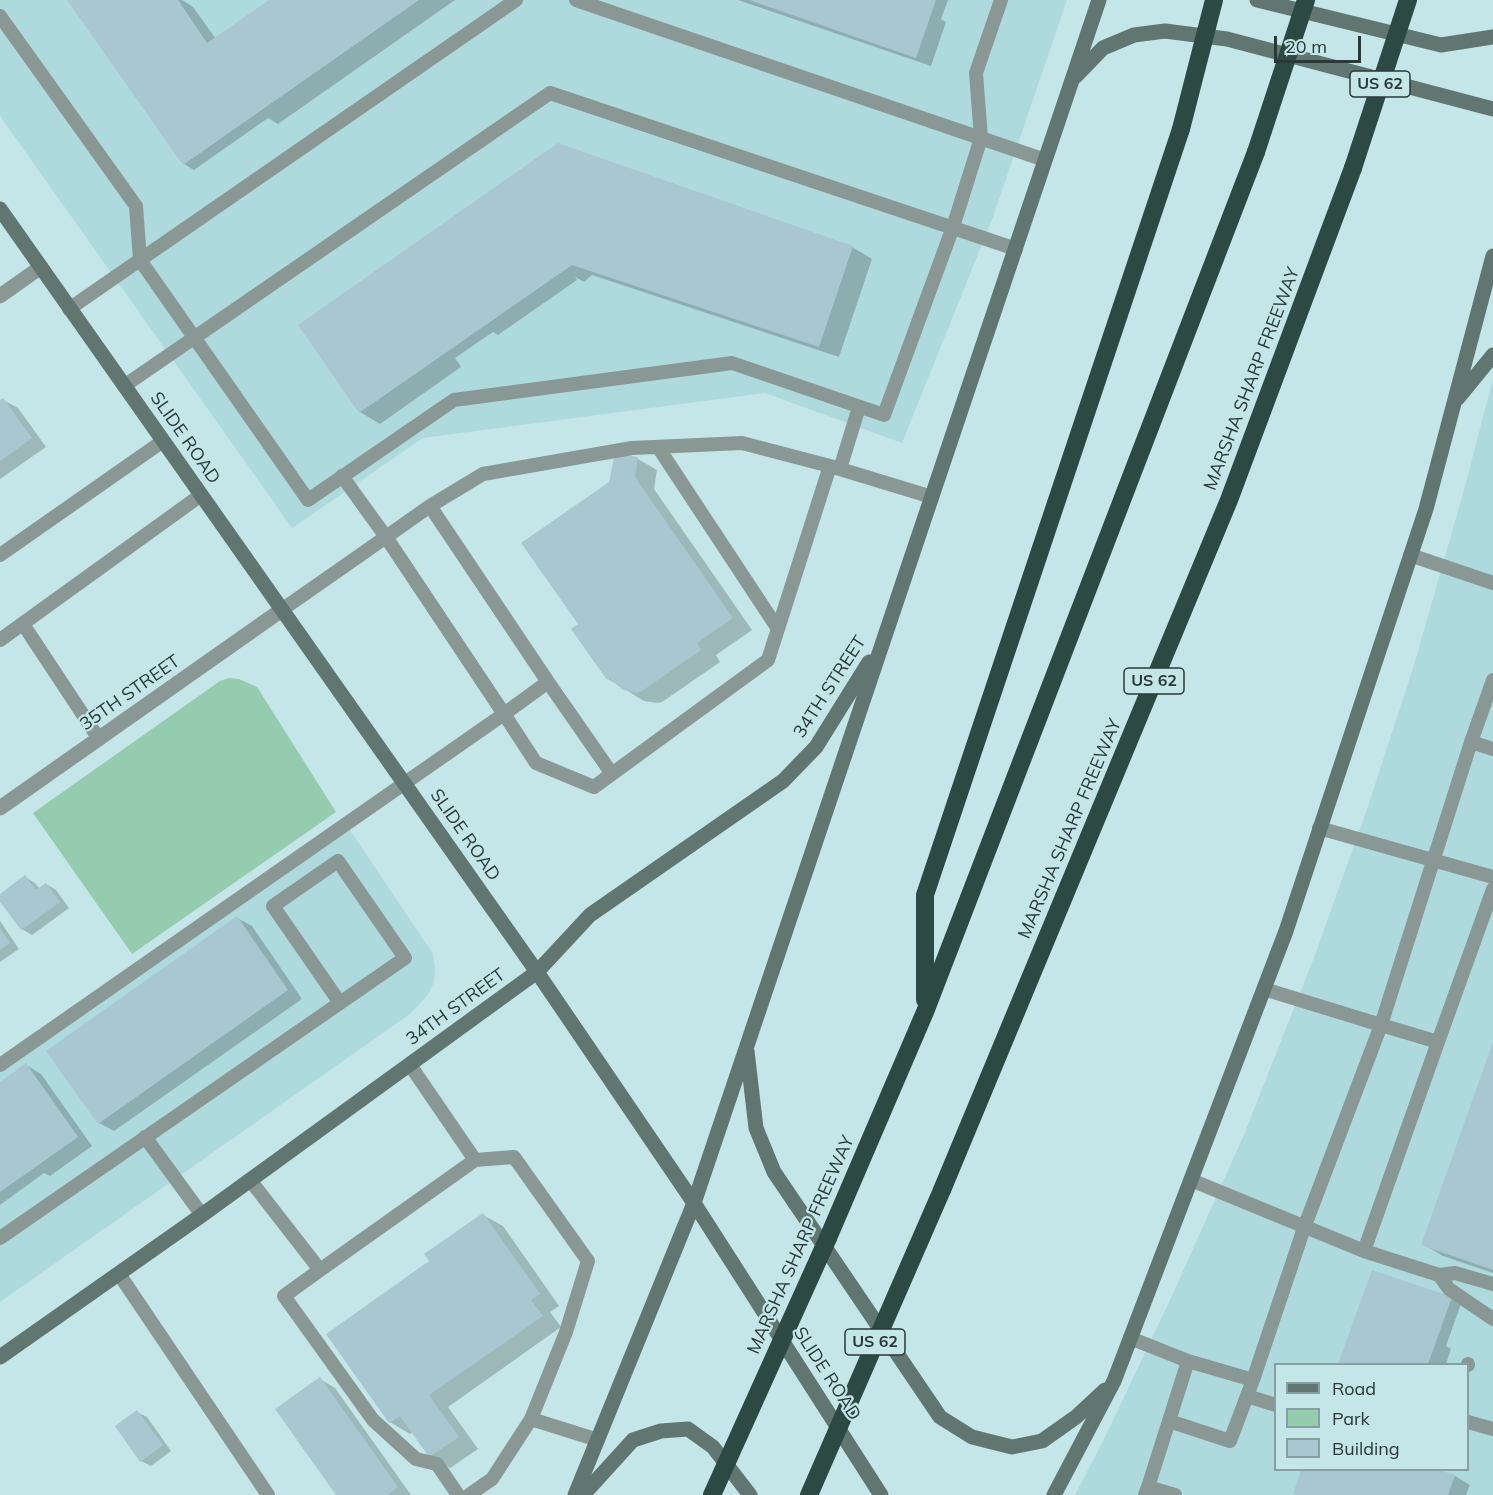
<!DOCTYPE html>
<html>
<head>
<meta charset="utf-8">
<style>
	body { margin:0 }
	#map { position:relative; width:1493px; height:1495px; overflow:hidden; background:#c4e6e8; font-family:Mulish,sans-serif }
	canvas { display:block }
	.legend { position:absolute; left:1274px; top:1363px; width:195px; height:108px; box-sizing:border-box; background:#c4e6e8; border:2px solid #86a0a2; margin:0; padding:8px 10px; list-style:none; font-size:18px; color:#2a3839 }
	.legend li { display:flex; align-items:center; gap:12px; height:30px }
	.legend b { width:30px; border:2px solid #86a0a2 }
	.scale { position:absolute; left:1274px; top:36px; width:87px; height:27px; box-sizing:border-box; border:3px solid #2a3839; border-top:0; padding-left:8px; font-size:18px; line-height:21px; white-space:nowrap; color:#2a3839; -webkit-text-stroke:4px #c4e6e8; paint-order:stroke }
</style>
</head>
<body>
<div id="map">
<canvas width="1493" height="1495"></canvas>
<ul class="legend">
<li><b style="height:8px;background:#627671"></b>Road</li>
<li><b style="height:16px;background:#95cbaf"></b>Park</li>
<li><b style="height:16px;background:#a9c7d1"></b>Building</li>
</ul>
<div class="scale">20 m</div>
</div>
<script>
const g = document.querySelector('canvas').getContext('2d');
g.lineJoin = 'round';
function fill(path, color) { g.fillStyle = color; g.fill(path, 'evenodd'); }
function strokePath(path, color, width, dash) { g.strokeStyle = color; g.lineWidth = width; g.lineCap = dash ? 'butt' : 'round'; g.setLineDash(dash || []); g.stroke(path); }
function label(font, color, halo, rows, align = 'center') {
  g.font = font + ' Mulish,sans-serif'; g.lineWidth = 4.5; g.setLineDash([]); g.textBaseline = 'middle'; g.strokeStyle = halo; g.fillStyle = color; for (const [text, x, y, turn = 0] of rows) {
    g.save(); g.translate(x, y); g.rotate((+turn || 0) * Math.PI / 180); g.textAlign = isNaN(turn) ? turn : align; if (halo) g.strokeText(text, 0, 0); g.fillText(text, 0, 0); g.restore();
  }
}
fill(new Path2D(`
	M0,0h1067l-74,217 -91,226 -137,-50 -342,45 -131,90 -292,-412z
	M1493,379v1116h-418l30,-58 65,-137 73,-163 72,-182 52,-146 47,-144 50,-175zM1276,1364h192v106h-192z
	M348,827l85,127 2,14 -1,14 -6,13 -18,19 -410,288v-229z`), '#afdadd');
fill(new Path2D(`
	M229,678l10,1 18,8 79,125 -204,142 -99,-141 187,-132z`), '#95cbaf');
fill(new Path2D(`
	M69,0h113l11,7 23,32 55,-39h184l-177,124 -10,-6 -74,52 -10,-6z
	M738,0h210l-7,19 5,3 -15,44z
	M852,247l20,12 -33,98 -247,-82 -8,7 -9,-5 2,3 -79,55 -5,-3 -38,26 6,9 -81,57 -20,-12 -60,-87 80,-56z
	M3,400l15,8 28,39 -46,32v-77z
	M638,459l19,11 -3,19 98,141 -36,25 4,7 -58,40 -4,1 -14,-2 -36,-22 -28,-54 30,-142z
	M25,877l10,6 5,6 6,-5 10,6 13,18 -37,27 -10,-6 -22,-30v-4z
	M237,918l15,8 50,73 -188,132 -15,-8z
	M0,921l19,28 -19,13z
	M1493,1044v229l-50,-17 -20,-12z
	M26,1065l15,9 51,72 -42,30 -6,-3 -44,32v-122z
	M483,1215l20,11 56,80 -9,6 11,15 -113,80 30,42 -28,19 -20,-12 -17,-24 -3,2 -20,-12 41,-160z
	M1373,1272l78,27 10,5 -15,42 5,3 -5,15h-107z
	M320,1379l15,9 76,107h-74z
	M137,1412l10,5 24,34 -20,15 -10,-5z
	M1303,1470h132l20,6 15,9 -4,10h-168l-3,-2z`), '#0003');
fill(new Path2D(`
	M67,0h111l29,43 62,-43h150l-236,165z
	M749,0h187l-20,58z
	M558,143l295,103 -34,101 -247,-82 -213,148 -61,-88z
	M3,398l29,40 -32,23v-61z
	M615,453l23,4 -3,20 98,141 -36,25 4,7 -59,41 -5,2 -14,-3 -14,-12 -2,2 -36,-51 7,-5 -57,-81 88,-61z
	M25,875l11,15 10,-7 14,19 -39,28 -21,-28v-8z
	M237,916l51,74 -190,134 -52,-73z
	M0,928l10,15 -10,7z
	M1493,1042v228l-72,-25z
	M26,1063l52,74 -78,55v-110z
	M483,1213l57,81 -9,6 12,16 -114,79 30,42 -30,20 -29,-41 -11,7 -63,-89 103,-73 -5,-7z
	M1372,1270l80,27 -24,67h-90z
	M320,1377l78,110 -11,8h-51l-61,-86z
	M137,1410l26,35 -23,17 -25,-36z
	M1301,1470h138l16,5 -7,20h-151l-4,-1z`), '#a9c7d1');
strokePath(new Path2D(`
	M576,0l469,160
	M0,16l136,190 4,54 168,240 146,-100 278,-37 152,52 69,-188 28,-89 -5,-65 25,-73
	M69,309l447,-309
	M124,386l426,-293 466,156
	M658,447l120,182
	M840,469l19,-62
	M430,506l53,-32 149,-26 110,-5 88,23
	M0,555l163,-114
	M1410,555l83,28
	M283,609l103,-72 -44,-61
	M23,624l76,115
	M0,640l201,-145
	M1493,680l-22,62 -90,283 57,17 -74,209 75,24 16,-2 38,11
	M548,682l64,92
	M1471,742l22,7
	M1319,828l174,49
	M1438,1042l55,-153
	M0,1065l504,-351 -118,-177 44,-31 118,176 -44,32 32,49 58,24 174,-127 62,-194 102,31
	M145,1137l57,78
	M475,1160l39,-3 74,104 -22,71 -35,87 67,21
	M250,1180l70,90 155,-110 -65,-95
	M1191,1180l173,71
	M0,1238l405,-280 -67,-97 -65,45 67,97
	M320,1270l-36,26 89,124 43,39 21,5 21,31
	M119,1274l149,221
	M1439,1275l10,14 44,30
	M1130,1338l58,23 -40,126
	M1188,1361l65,19
	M1468,1365v-1
	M1247,1396l29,9
	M1169,1421l61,20 23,-61 51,-152 77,-203 -117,-36
	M1468,1422l25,7
	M469,1495l23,-16 39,-60
	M1145,1495l3,-8 27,8`), '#8a9895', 14);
strokePath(new Path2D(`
	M0,296l41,-29
	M0,808l283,-199`), '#8a9895', 15);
strokePath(new Path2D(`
	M1257,0l184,45 52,-8
	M1076,76l27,-28 31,-13 31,-4 62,8 266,70
	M0,209l537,763 157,231 187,292
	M1458,398l35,-43
	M747,1051l9,77 18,44 166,245 32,20 40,10 30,-6 34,-24 29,-27
	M0,1357l202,-142 335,-243 53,-57 193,-134 33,-34 53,-85
	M575,1495l119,-292 405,-1203
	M583,1495l50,-55 28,-9 27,-2 25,18 37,48
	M1054,1495l60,-114 172,-450 140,-422 67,-253`), '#627671', 15);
strokePath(new Path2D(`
	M925,1000v-105l256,-766
	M942,1190l287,-690 124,-332
	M828,1238l97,-226 331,-860`), '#2d4944', 18);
strokePath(new Path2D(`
	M1181,129l33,-129
	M1256,152l50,-152
	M1353,168l55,-168
	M712,1495l116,-257
	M809,1495l133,-305`), '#2d4944', 18);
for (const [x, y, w] of [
	[1380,84,60],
	[1154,681,60],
	[875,1342,60]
]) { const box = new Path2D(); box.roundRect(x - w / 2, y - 13, w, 26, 4.5); g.fillStyle = '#c4e6e8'; g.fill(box); strokePath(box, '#2a3839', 1.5); }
label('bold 16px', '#2a3839', null, [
	["US 62",1380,84],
	["US 62",1154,681],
	["US 62",875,1342]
]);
label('18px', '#2a3839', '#c4e6e8', [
	["MARSHA SHARP FREEWAY",1252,379,-69],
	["SLIDE ROAD",185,438,55],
	["34TH STREET",830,687,-57],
	["35TH STREET",130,693,-35],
	["MARSHA SHARP FREEWAY",1070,829,-67],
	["SLIDE ROAD",465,835,55],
	["34TH STREET",456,1007,-36],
	["MARSHA SHARP FREEWAY",801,1245,-66],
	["SLIDE ROAD",827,1374,57]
]);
</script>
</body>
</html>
